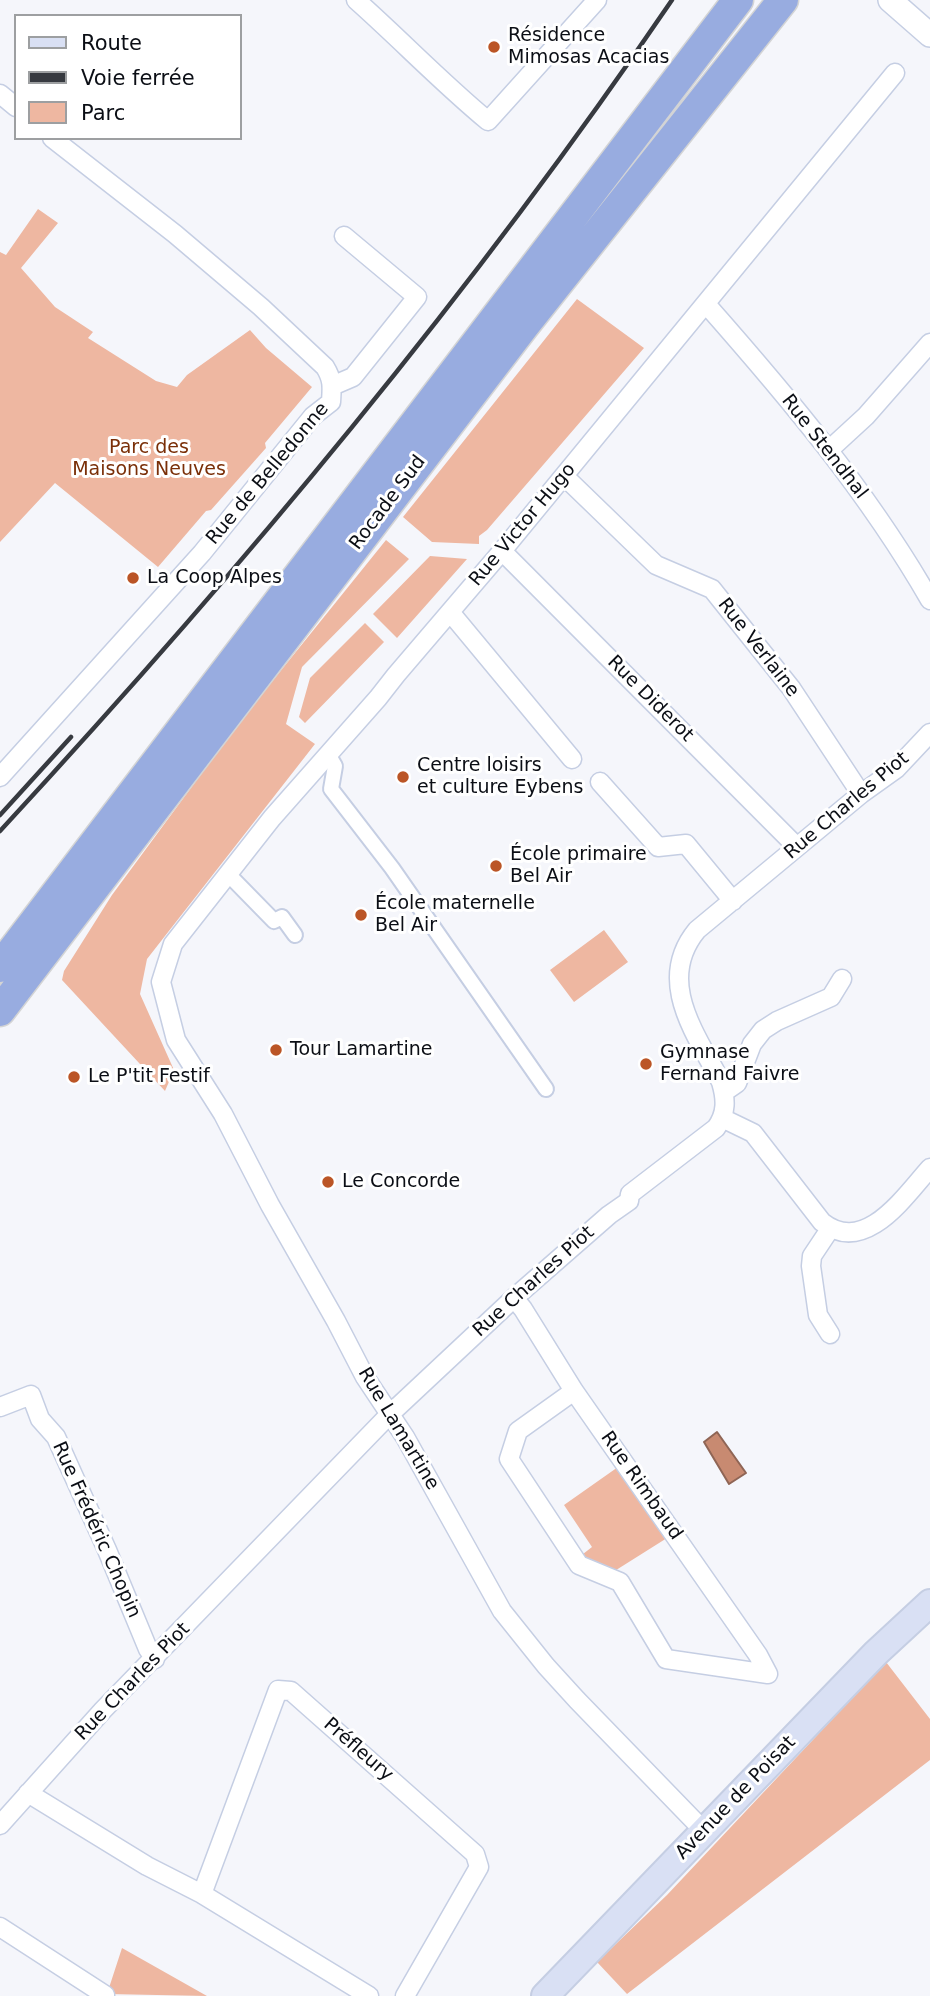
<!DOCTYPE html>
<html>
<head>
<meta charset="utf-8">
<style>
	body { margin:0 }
	#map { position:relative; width:930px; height:1996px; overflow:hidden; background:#f5f6fb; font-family:"DejaVu Sans",sans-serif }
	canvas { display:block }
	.legend { position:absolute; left:14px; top:14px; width:228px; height:126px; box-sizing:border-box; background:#fff; border:2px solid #9d9fa1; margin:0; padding:9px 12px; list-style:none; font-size:21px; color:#0b0e15 }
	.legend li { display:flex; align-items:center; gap:14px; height:35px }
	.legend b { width:35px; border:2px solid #9d9fa1 }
</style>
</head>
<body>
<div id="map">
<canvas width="930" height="1996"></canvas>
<ul class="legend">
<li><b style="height:9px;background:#d9e0f4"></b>Route</li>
<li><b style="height:9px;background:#373a40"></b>Voie ferrée</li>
<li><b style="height:19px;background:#eeb7a1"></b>Parc</li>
</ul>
</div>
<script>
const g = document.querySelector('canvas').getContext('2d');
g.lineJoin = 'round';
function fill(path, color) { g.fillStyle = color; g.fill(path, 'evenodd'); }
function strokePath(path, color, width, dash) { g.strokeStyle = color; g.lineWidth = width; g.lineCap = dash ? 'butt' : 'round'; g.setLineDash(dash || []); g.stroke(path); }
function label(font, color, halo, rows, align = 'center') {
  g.font = font + ' "DejaVu Sans",sans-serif'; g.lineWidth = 6; g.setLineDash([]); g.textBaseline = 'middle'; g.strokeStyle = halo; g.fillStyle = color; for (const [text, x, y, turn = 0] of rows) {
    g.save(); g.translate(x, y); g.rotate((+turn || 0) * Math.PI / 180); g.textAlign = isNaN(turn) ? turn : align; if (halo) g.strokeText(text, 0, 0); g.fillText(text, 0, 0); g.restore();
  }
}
fill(new Path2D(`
	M38,209l20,14 -37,45 34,39 38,25 -5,6 68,43 21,6 10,-12 63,-45 16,18 46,39 -47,56 1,5 -55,62 -5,1 -48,56 -103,-84 -55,59v-290l6,3z
	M577,299l67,49 -157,182 -8,6v8l-47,-2 -29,-25z
	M386,540l23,19 -107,108 -16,57 29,20 -168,215 -7,35 34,76 -9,21 -103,-111 2,-9 48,-76 129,-175z
	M430,556l37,3 -70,79 -24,-24z
	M365,623l19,19 -79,81 -6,-6 11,-39z
	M604,930l24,32 -54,40 -24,-32z
	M618,1467l49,71 -54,34 -24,-7 -6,-11 9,-7 -28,-42z
	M886,1662l44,57v41l-303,234 -30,-32 70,-67z
	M122,1948l85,48 -100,-2z`), '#eeb7a1');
const water = new Path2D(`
	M717,1432l29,41 -17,11 -25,-42z`);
fill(water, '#c88a71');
strokePath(water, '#8f6555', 2);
const pedestrian = new Path2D(`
	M328,754l7,12 -4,23 61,79 154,221
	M228,874l46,47 8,-4 13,18`);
const minor = new Path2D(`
	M356,0c45,40 86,83 132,121l109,-121
	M0,94l16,13
	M706,304c82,93 162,188 224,296
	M332,386l21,-9 64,-80 -73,-61
	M829,450l37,-34 64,-73
	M564,476l92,89 56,24 79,99 70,106
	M502,551l295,296
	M450,612l122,147
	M0,777l202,-224 111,-137 18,-14c1,-15 2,-22 -6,-35l-64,-60 -86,-73 -123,-96
	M600,782l58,65 28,-3 47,57
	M724,1092l13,-9 15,-39 11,-14 14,-9 54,-24 11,-18
	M722,1118l31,15 69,89c43,34 82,-25 108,-54
	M830,1229l-18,27 -1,10 7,49 12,19
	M514,1298l9,11 51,82 184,264 10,19
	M574,1391l-56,40 -9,28 70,106 41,17 46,77 102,15
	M0,1407l31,-12 9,24 16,18 51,113 41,99 7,10
	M28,1793l119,73 55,28 167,102
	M0,1825l103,-115 286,-295 125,-117 95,-83 20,-14 1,-7 86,-66c11,-15 10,-29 5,-46 -25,-48 -66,-101 -24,-152l164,-136 35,-25 34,-36
	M704,1831l-127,-131 -31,-34 -44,-55 -97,-174 -40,-60 -29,-56 -66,-116 -47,-91 -47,-74 -15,-58 12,-38 99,-126 106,-120 18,-23 106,-124 393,-478
	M202,1894l76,-204 13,1 184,163 4,13 -74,129
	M0,1927l105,68`);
const tertiary = new Path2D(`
	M890,0l40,35`);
const secondary = new Path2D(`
	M545,1996l331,-343 54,-50`);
const trunk = new Path2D(`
	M0,967l738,-967
	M0,1011l524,-685 259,-326`);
strokePath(pedestrian, '#c5cee3', 18);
strokePath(minor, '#c5cee3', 21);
strokePath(tertiary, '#c5cee3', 26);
strokePath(secondary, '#c5cee3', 30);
strokePath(trunk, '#d3d4d5', 33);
strokePath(pedestrian, '#fff', 14);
strokePath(minor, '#fff', 18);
strokePath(tertiary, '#fff', 23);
strokePath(secondary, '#d9e0f4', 26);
strokePath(trunk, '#98ace0', 30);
strokePath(new Path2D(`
	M0,815l71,-78
	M0,831c242,-262 471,-536 672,-831`), '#373a40', 4.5);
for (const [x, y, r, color] of [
	[494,47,7,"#bb5526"],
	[133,578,7,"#bb5526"],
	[403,777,7,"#bb5526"],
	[496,866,7,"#bb5526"],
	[361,915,7,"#bb5526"],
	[276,1050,7,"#bb5526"],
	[646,1064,7,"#bb5526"],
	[74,1077,7,"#bb5526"],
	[328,1182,7,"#bb5526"]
]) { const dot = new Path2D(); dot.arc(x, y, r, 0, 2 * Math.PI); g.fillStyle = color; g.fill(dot); strokePath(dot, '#fff', 2.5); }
label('19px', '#0b0e15', '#fff', [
	["Résidence",508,36],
	["Mimosas Acacias",508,58],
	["La Coop Alpes",147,578],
	["Centre loisirs",417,766],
	["et culture Eybens",417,788],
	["École primaire",510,855],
	["Bel Air",510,877],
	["École maternelle",375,904],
	["Bel Air",375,926],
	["Tour Lamartine",290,1050],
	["Gymnase",660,1053],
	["Fernand Faivre",660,1075],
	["Le P'tit Festif",88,1077],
	["Le Concorde",342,1182]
], 'left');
label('19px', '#0b0e15', '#fff', [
	["Rue Stendhal",824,447,52],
	["Rue de Belledonne",268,474,-50],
	["Rocade Sud",388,503,-53],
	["Rue Victor Hugo",523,525,-50],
	["Rue Verlaine",758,648,52],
	["Rue Diderot",650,699,45],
	["Rue Charles Piot",847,806,-40],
	["Rue Charles Piot",534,1282,-42],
	["Rue Lamartine",398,1429,59],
	["Rue Rimbaud",641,1486,55],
	["Rue Frédéric Chopin",96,1530,66],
	["Rue Charles Piot",133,1682,-46],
	["Préfleury",358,1750,41],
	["Avenue de Poisat",736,1798,-46]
]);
label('19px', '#7a2f08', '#fff', [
	["Parc des",149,448],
	["Maisons Neuves",149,470]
]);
</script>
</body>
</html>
